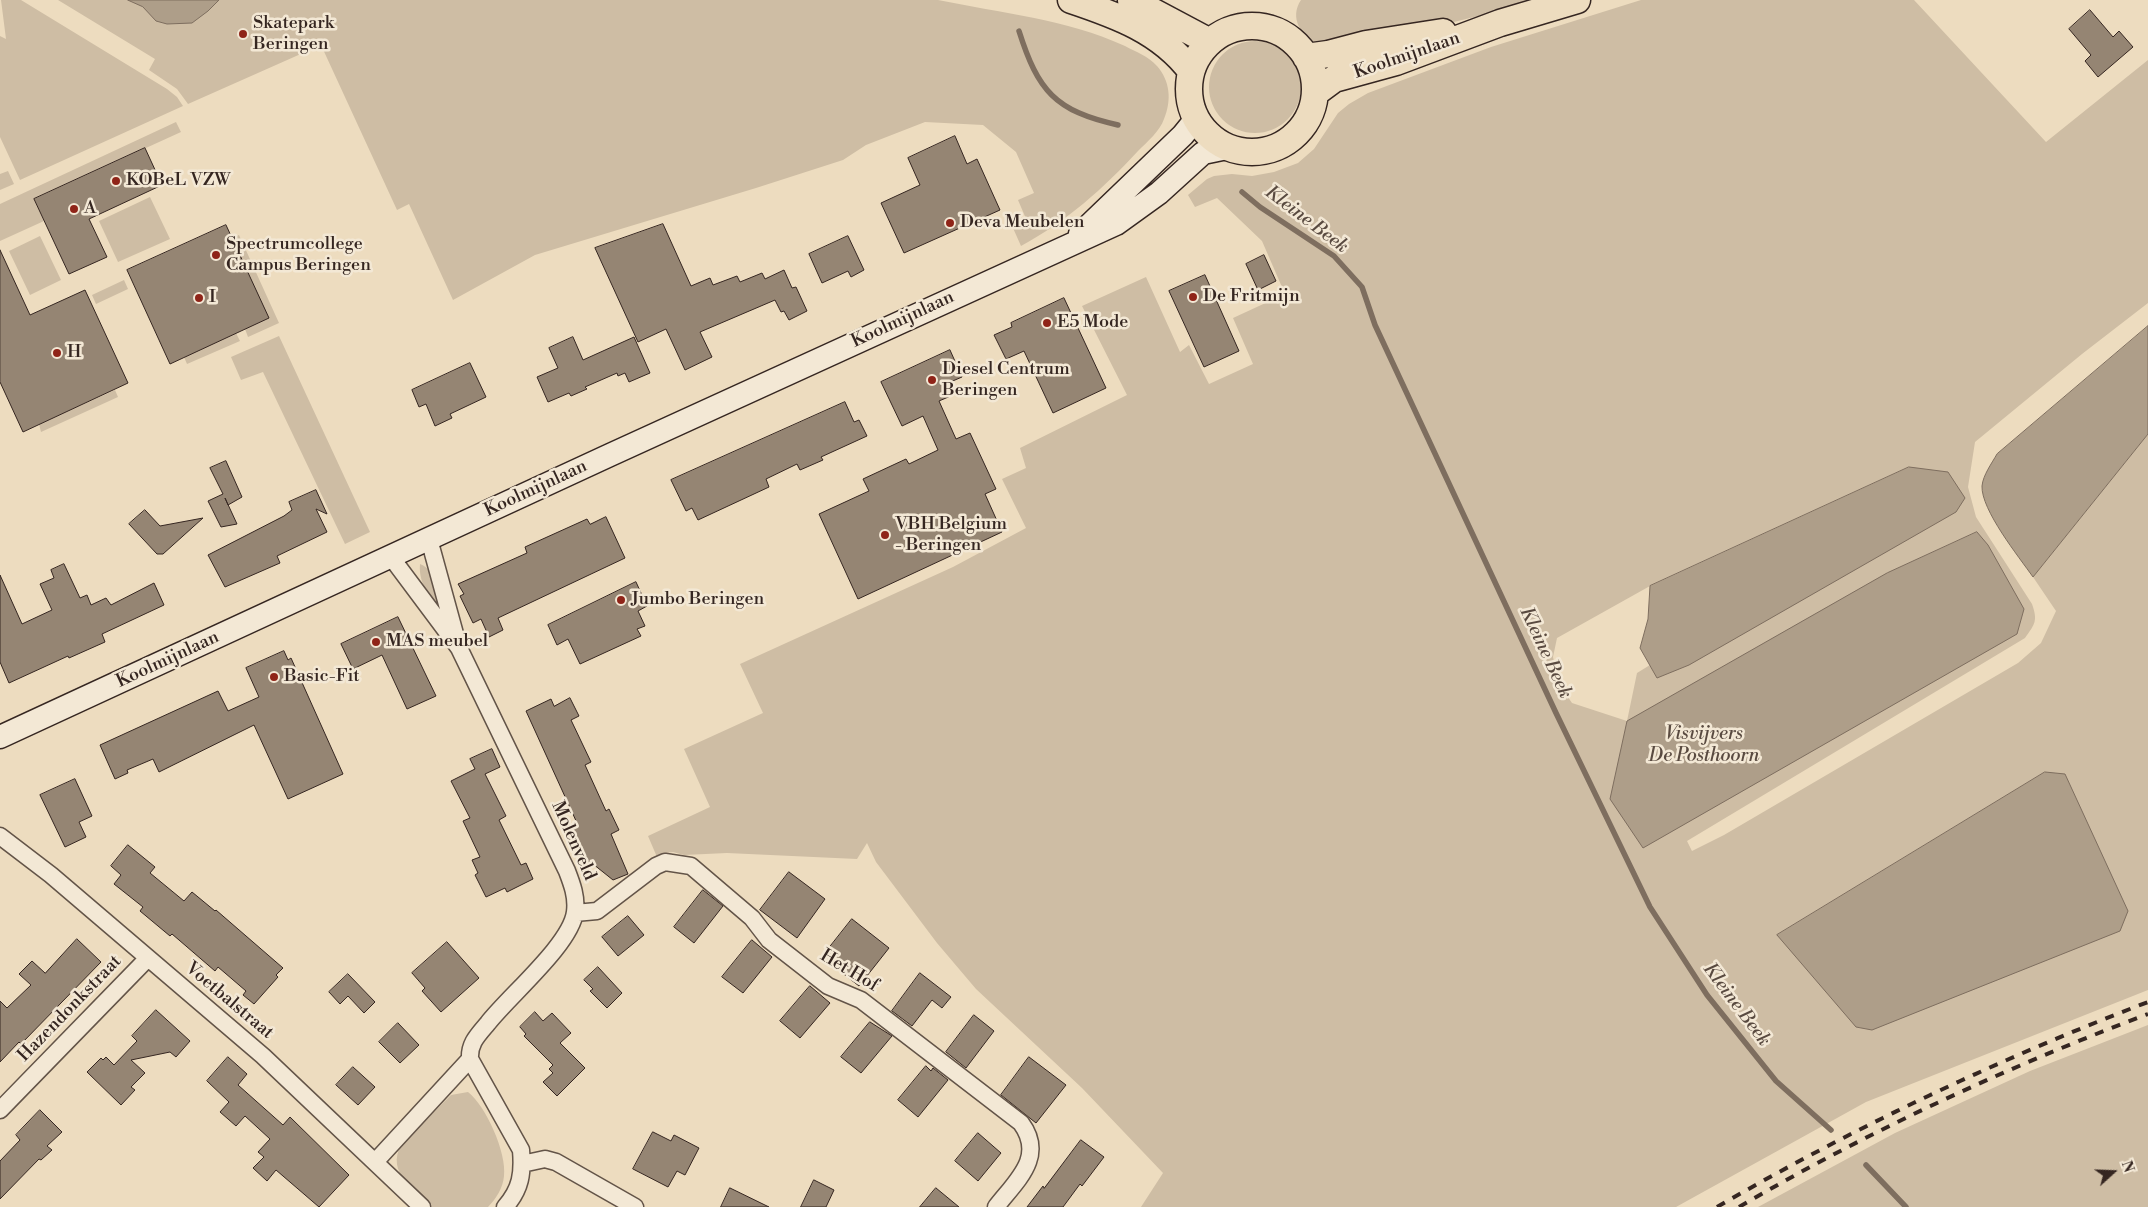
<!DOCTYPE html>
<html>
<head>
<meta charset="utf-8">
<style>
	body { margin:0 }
	#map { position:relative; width:2148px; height:1207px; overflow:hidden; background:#eddcbf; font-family:"Libre Bodoni",serif }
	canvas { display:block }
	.north { position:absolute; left:2088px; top:1147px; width:50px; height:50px; -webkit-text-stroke:4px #f3e8d5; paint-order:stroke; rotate:70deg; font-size:14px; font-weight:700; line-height:20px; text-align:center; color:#352621 }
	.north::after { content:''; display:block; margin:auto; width:18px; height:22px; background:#352621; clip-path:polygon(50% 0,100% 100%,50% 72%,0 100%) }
</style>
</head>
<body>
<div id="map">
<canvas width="2148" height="1207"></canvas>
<div class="north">N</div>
</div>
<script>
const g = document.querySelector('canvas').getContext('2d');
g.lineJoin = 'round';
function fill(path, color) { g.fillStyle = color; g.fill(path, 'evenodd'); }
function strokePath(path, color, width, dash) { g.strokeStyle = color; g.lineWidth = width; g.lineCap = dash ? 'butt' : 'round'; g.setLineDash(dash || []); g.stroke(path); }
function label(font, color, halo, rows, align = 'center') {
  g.font = font + ' "Libre Bodoni",serif'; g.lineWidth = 5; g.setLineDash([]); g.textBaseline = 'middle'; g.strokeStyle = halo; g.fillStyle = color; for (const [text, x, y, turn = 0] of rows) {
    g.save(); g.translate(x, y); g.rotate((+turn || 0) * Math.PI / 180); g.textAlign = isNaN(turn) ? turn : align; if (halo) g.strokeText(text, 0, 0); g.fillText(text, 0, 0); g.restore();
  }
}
fill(new Path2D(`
	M1,0h20l146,89 10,8 6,9 -163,74 -20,-43v-101l6,3z
	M58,0h880c63,13 128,19 187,46 11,6 23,10 32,20 13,15 15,34 7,53 -4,12 -17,23 -26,32 -35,38 -71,70 -117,95l-8,-18 14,-7 -9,-21 16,-7 -18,-41 -33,-27 -58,-3 -59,23 -23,15 -87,28 -221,67 -82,45 -44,-96 -12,6 -76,-165 -133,59 -11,-15 -28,-19 6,-11z
	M1301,0h241l-100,25 -124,20c-17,-9 -29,-27 -17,-45z
	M1641,0h273l132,142 102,-82v243l-66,51 -107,88 -7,45 8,30 56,87c6,17 3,20 -7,34l-338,203 5,10 32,-16 294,-172 23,-20 15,-32 -23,-34 115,-143v556l-282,112 -190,105h-535l22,-34 -81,-85 -106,-99 -39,-46 -61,-81 -9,-19 -10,16 -130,-6 -43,2 -11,-3 -9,1 -7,4 -9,-21 62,-29 -26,-58 79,-36 -23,-49 213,-97 73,-39 -24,-49 24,-11 -6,-20 107,-53 -45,-89 64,-29 34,75 9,-7 20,39 44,-20 -20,-46 52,-24 -23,-53 -45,-43 -22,9 -7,-12 19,-16 7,-3 18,-2 20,2 22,-4 24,-9 16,-14 24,-36 11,-9 19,-11 123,-46zM1909,467l-252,210 -7,-12 -13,8 -10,48 -55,-18 -13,-19 -6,-27 4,-19 93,-52z
	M1209 87a46 46 0 1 1 92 0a46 46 0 1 1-92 0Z
	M176,122l5,10 -147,67 10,22 -44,20v-37z
	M8,171l6,13 -14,6v-16z
	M150,197l20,42 -52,23 -19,-41z
	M239,235l40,88 -31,14 -3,-8 -13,-91z
	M40,236l21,44 -31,15 -21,-44z
	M124,280l4,9 -32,15 -4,-9z
	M236,333l4,8 -53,23 -3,-7z
	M279,336l91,196 -25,12 -82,-172 -22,8 -10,-23z
	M115,390l3,7 -77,35 -2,-8z
	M420,564c18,7 21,36 25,52 -12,-16 -27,-30 -25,-52z
	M2148,1025v182h-390l137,-74 135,-62z
	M468,1092c18,14 39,61 36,84 -1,12 -8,23 -16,31h-56c-18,-18 -46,-34 -31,-62l50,-50z`), '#cebda4');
const water = new Path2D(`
	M128,0h91l-11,11 -16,12 -25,1 -11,-3 -13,-14z
	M2148,326v108l-115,143c-14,-20 -52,-67 -51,-91 1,-11 10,-23 15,-32z
	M1909,467l39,5 17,26 -9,14 -267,153 -32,13 -17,-30 8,-29 2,-33z
	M1977,532l11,13 36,64 -7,25 -374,214 -33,-49 17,-78 260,-148z
	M2045,772l20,2 63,137 -8,20 -248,99 -16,-3 -79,-92z`);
fill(water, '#ae9e89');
strokePath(water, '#7e6e5f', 1);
strokePath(new Path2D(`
	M1019,31c19,60 36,80 99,94
	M1242,192l18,15 74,49 28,31 13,38 181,388 94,194 57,88 69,86 55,49
	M1866,1165l40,42`), '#7e6e5f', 5.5);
const building = new Path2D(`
	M2090,10l23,27 6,-6 14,16 -35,30 -13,-16 6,-6 -22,-26z
	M955,136l12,28 10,-5 23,51 -96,43 -23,-50 39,-18 -12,-27z
	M145,148l17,37 -73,34 18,38 -38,17 -35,-75z
	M663,224l28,62 19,-8 3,7 24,-9 3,6 22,-9 3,6 19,-9 8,18 4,-1 11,24 -18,9 -5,-9 -3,1 -6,-12 -75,32 12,25 -27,13 -19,-41 -28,13 -43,-94z
	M226,225l43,93 -99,46 -43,-94z
	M848,236l16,34 -13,7 -3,-6 -26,12 -13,-29z
	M0,250l30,65 55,-25 43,93 -105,49 -23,-50z
	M1264,255l12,26 -18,9 -12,-26z
	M1205,275l34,76 -35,16 -35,-76z
	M1064,298l42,90 -53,25 -29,-62 -18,8 -12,-24 18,-8 -1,-4z
	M573,337l10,23 51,-23 16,36 -21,9 -4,-9 -7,3 -1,-3 -32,14 2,2 -16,7 -2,-3 -21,9 -11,-25 21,-9 -9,-20z
	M950,350l12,27 -14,6 5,12 -14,6 17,38 14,-6 26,56 -11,5 17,38 -144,67 -39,-85 50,-23 -6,-12 43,-20 3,5 29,-14 -15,-34 -21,10 -21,-44z
	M470,363l16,34 -36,17 2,4 -17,8 -9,-22 -7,3 -7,-17z
	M845,402l9,20 5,-2 8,16 -46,21 2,3 -23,10 -3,-6 -31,15 3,8 -71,33 -6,-12 -6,3 -15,-31z
	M226,461l16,36 -14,8 -3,-7 12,26 -16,3 -13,-26 15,-7 -13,-26z
	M316,490l11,24 -11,-5 11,23 -50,24 3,7 -55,24 -17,-32 76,-39 8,-6 -3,-8z
	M145,510l15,16 43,-8 -40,36h-6l-28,-30z
	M606,517l19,41 -127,60 5,12 -14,7 -8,-18 -8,4 -13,-27 4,-2 -6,-10 69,-31 -2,-6 62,-28 3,5z
	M64,564l16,34 7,-3 4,10 15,-7 5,7 43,-22 10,22 -62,29 3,8 -36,16 -1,-2 -59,27 -9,-21v-87l22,49 30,-14 -12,-26 14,-6 -3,-8z
	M636,582l11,24 -9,5 7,15 -8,3 4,7 -61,28 -12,-25 -11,6 -9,-20z
	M398,617l38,79 -29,13 -25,-54 -29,14 -12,-25z
	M284,651l4,9 3,-2 52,116 -55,25 -34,-74 -95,47 -6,-13 -26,11 1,3 -13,6 -15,-34 118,-54 10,20 31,-14 -13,-29z
	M570,698l9,18 -8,4 20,42 -6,3 21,46 3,-2 10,21 -8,4 17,40 -15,6 -20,-16 -6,6 -19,-43 9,-4 -51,-112 25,-12 3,7z
	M492,749l8,18 -15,7 21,42 -7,4 22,45 5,-2 7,16 -26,13 -2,-4 -19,9 -11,-22 3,-2 -6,-13 8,-3 -17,-36 7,-3 -19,-37 24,-12 -5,-10z
	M75,779l17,37 -13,6 7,15 -21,10 -25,-52z
	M128,845l27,22 -5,6 34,28 8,-9 23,19 1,-1 67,58 -7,7 2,2 -24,27 -11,-9 3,-4 -28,-24 -3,4 -43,-37 -2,2 -30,-25 3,-4 -29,-23 7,-9 -10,-9z
	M789,872l36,27 -28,39 -37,-28z
	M703,890l20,16 -29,37 -20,-16z
	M628,916l16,19 -26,21 -16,-19z
	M852,919l37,29 -30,38 -37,-29z
	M77,939l24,23 -80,82 -2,-2 -19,20v-61l7,7 24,-23 -12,-11 13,-13 13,12z
	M752,940l20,17 -29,36 -21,-16z
	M447,942l32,36 -38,34 -19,-21 3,-3 -13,-15z
	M598,967l24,26 -15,15 -17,-17 3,-2 -9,-9z
	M920,973l31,24 -9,11 -10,-8 -20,26 -20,-15z
	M348,974l27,28 -11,11 -16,-17 -8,8 -11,-12z
	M810,986l20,17 -30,35 -20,-17z
	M156,1010l34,31 -14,16 -6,-5 -39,8 14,13 -14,14 4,3 -14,15 -34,-33 14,-14 2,2 3,-3 8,8 23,-24 -5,-5z
	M535,1012l8,9 9,-8 19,20 -11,10 25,25 -28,28 -14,-14 10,-9 -4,-4 4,-4 -29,-29 2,-2 -6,-7z
	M974,1015l20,16 -28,37 -20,-16z
	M870,1022l22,14 -31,37 -20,-16z
	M398,1023l21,22 -19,18 -21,-21z
	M228,1057l19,17 -9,11 45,40 7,-8 59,58 -30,32 -43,-37 -9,11 -14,-13 11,-11 -6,-5 12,-13 -25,-23 -9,10 -16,-14 9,-10 -22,-21z
	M1029,1057l37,28 -30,38 -35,-28z
	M926,1066l5,5 2,-3 15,12 -30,37 -20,-17z
	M353,1067l22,20 -17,18 -22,-20z
	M40,1110l22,22 -15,14 5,4 -11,10 -2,-1 -39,40v-38l20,-21 -4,-5z
	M653,1132l18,9 3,-6 25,13 -14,27 -8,-4 -9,16 -35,-18z
	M978,1133l23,20 -23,28 -23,-20z
	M1081,1140l23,17 -22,29 -2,-2 -17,23h-36l16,-21 1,2z
	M814,1180l20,10 -8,17h-25z
	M730,1188l39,19h-48z
	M936,1188l23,19h-39z`);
fill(building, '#958573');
strokePath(building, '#352621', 1);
const street = new Path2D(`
	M429,539l28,102
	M391,557l68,91 108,223c5,13 10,26 8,41 -4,32 -65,83 -87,111 -10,12 -19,20 -18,36l51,91c2,23 0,39 -16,57
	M0,836l51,39 212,181 159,151
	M575,913l22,-2 59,-45 9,-4 26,4 61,52 17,22 59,46 33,14 160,123c25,34 -5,58 -25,84
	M0,1110l148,-152
	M375,1162l95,-103
	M522,1164l23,-5 11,3 79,45`);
const secondary = new Path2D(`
	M1080,234l103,-99 13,-16
	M0,737l610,-282 506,-231 43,-31 44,-40 24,-5`);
const primary = new Path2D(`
	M1071,0c45,15 90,31 120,71
	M1131,0l79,42
	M1189 89a63 63 0 1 1 126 0a63 63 0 1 1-126 0Z
	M1306,57l22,-3 38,-10 77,-12
	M1315,93l19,-14 62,-17 104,-39 77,-23`);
strokePath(street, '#635448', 19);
strokePath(secondary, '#352621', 25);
strokePath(primary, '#352621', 29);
strokePath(street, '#f3e8d5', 16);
strokePath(secondary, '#f3e8d5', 22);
strokePath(primary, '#eddcbf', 26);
strokePath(new Path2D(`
	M1717,1207c138,-80 282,-148 431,-205
	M1739,1207c130,-76 268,-140 409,-193`), '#352621', 4, [9, 9]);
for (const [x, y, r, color] of [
	[243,34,5,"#8f2418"],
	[116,181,5,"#8f2418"],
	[74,209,5,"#8f2418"],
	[950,223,5,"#8f2418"],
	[216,255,5,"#8f2418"],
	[1193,297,5,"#8f2418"],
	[199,298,5,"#8f2418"],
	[1047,323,5,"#8f2418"],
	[57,353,5,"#8f2418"],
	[932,380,5,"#8f2418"],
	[885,535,5,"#8f2418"],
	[621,600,5,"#8f2418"],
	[376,642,5,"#8f2418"],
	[274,677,5,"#8f2418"]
]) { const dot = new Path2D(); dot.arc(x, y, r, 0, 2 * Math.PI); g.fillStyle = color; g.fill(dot); strokePath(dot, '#f3e8d5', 2); }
label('18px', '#352621', '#f3e8d5', [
	["Skatepark",253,24],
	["Beringen",253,45],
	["KOBeL VZW",126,181],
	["A",84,209],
	["Deva Meubelen",960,223],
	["Spectrumcollege",226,245],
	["Campus Beringen",226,266],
	["De Fritmijn",1203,297],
	["I",209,298],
	["E5 Mode",1057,323],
	["H",67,353],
	["Diesel Centrum",942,370],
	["Beringen",942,391],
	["VBH Belgium",895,525],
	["- Beringen",895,546],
	["Jumbo Beringen",631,600],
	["MAS meubel",386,642],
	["Basic-Fit",284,677]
], 'left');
label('18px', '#352621', '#f3e8d5', [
	["Koolmijnlaan",1407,56,-19],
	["Koolmijnlaan",903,320,-25],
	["Koolmijnlaan",536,489,-25],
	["Koolmijnlaan",168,660,-25],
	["Molenveld",573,841,66],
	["Het Hof",849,971,31],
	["Voetbalstraat",229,1001,40],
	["Hazendonkstraat",70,1009,-46]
]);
label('italic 19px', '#594a40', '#f3e8d5', [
	["Kleine Beek",1306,220,37],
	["Kleine Beek",1545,653,65],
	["Visvijvers",1704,734],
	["De Posthoorn",1704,756],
	["Kleine Beek",1736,1005,53]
]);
</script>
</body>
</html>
